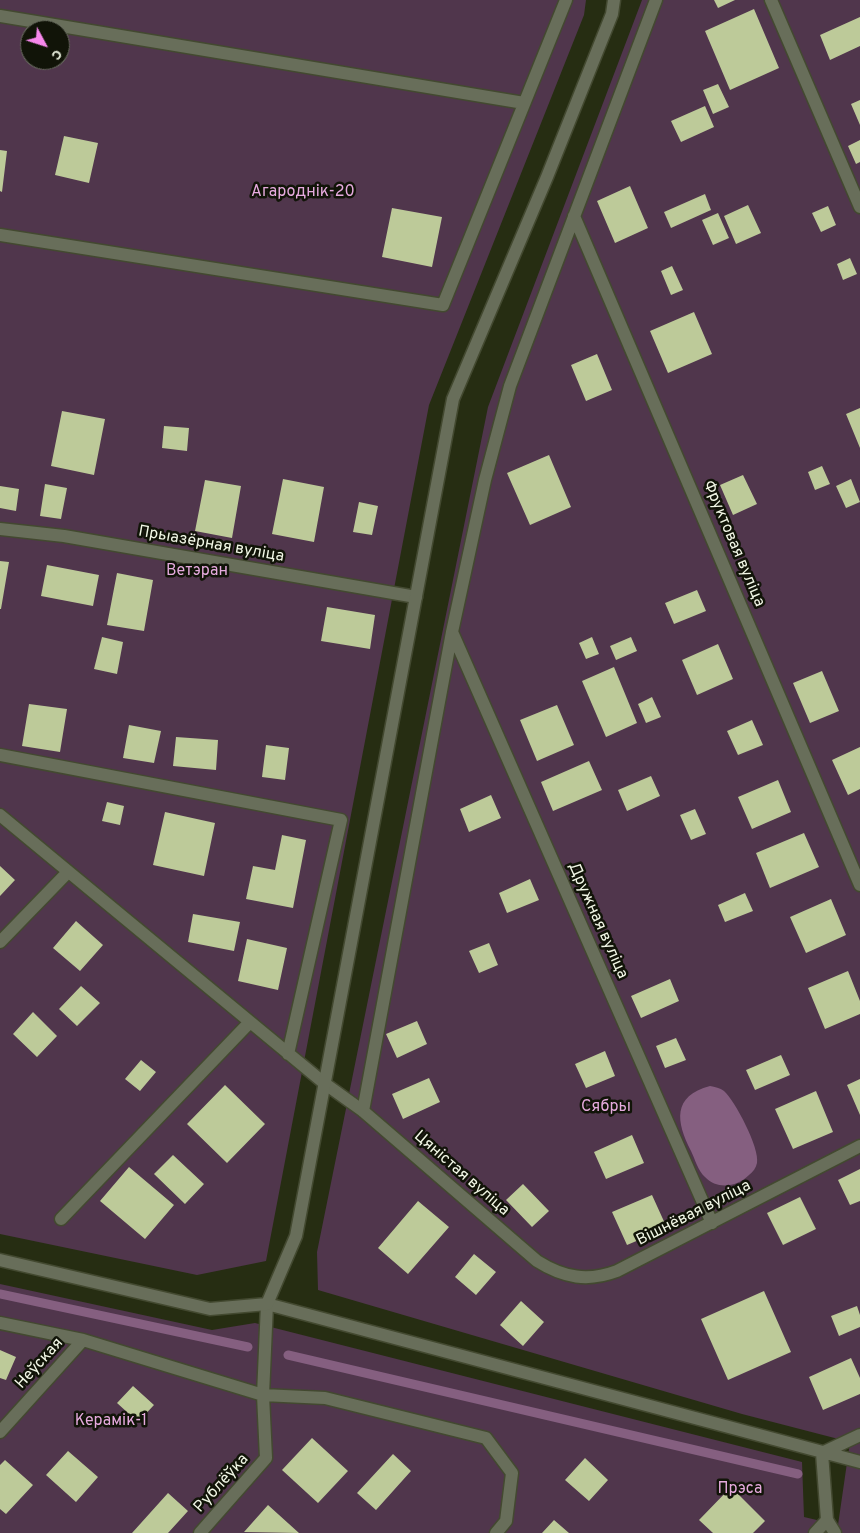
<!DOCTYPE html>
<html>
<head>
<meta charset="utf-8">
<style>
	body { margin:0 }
	#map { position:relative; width:860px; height:1533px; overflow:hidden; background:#262d12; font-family:Overpass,sans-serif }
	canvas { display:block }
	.north { position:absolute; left:20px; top:20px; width:50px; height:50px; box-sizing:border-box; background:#111408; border:1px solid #6b6f61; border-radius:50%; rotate:130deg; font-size:14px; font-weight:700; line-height:20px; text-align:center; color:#f2f7e6 }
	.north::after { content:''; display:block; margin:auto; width:18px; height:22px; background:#f788ec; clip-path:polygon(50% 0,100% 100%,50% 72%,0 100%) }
</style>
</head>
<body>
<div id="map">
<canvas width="860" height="1533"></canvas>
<div class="north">С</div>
</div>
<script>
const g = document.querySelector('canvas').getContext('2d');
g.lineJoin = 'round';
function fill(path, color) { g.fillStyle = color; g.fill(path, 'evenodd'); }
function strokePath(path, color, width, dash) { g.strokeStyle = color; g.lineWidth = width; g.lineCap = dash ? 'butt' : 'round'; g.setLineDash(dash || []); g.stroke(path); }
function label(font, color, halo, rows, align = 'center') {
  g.font = font + ' Overpass,sans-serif'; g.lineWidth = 5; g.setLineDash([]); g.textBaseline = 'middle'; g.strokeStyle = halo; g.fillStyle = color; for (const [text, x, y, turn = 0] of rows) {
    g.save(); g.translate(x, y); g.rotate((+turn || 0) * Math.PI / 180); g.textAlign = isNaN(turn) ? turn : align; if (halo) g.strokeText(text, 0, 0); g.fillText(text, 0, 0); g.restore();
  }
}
fill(new Path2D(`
	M0,0h586l-2,15 -155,390 -163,856 -69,14 -197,-41zM30,30h30v30h-30z
	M642,0h218v1533h-860v-249l212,46 43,-7 547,139 2,55 34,8 12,-83 -108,-28 -424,-124 -1,-38 171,-845z`), '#50364c');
fill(new Path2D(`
	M710,1086c5,1 10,2 14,5 11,10 36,57 33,72 -1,5 -4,9 -8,12 -12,12 -32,15 -44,2 -7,-6 -10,-18 -14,-26 -15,-29 -19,-55 19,-65z`), '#855f80');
strokePath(new Path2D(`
	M0,1294l248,53
	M288,1355l510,119`), '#855f80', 9);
fill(new Path2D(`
	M714,0h21l-17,8z
	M754,9l25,59 -49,22 -25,-59z
	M860,17v29l-30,14 -10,-25z
	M718,84l11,23 -16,7 -10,-24z
	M860,100v25l-9,-21z
	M705,106l9,21 -33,15 -10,-21z
	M64,136l34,7 -9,40 -34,-8z
	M860,140v22l-4,2 -8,-18z
	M0,150l7,1 -5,41 -2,-1z
	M630,186l18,42 -33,15 -18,-42z
	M705,194l6,16 -40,18 -7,-16z
	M748,205l13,28 -25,11 -12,-28z
	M828,206l8,19 -15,7 -9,-19z
	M392,208l50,9 -10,50 -50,-10z
	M718,213l11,25 -16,7 -11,-25z
	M850,258l7,16 -14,6 -6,-16z
	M672,266l11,24 -12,5 -10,-24z
	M694,312l18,42 -44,19 -18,-42z
	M597,354l15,36 -26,11 -15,-36z
	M860,408v40l-14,-34z
	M62,411l43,8 -11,56 -43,-9z
	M164,426l25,2 -2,23 -25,-3z
	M549,455l22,52 -41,18 -23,-52z
	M822,466l8,18 -15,6 -7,-18z
	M743,475l14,29 -24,11 -13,-30z
	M283,479l41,8 -10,55 -42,-8z
	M851,479l9,23 -14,6 -10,-22z
	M205,480l36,6 -9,52 -37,-7z
	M45,484l22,4 -6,31 -21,-3z
	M0,486l19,3 -3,22 -16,-3z
	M359,502l19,4 -6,29 -19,-3z
	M0,561l9,1 -8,47h-1z
	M47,565l52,10 -6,31 -52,-10z
	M117,573l36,7 -9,51 -37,-6z
	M697,590l9,21 -32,13 -9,-21z
	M327,607l48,8 -5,34 -49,-8z
	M102,637l21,5 -6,32 -23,-5z
	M592,637l7,17 -13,5 -7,-16z
	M631,637l6,14 -21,9 -6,-14z
	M718,644l15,35 -36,16 -15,-35z
	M614,667l23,56 -31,14 -24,-56z
	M822,671l17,40 -29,12 -17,-40z
	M652,697l9,20 -15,6 -8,-19z
	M29,704l38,5 -7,43 -38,-6z
	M557,705l17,40 -37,16 -17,-41z
	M752,720l11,25 -25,10 -11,-24z
	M129,725l32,6 -7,32 -31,-5z
	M176,737l42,3 -2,30 -43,-4z
	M266,745l23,3 -4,32 -23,-3z
	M860,747v42l-12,6 -16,-35z
	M589,761l13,29 -49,21 -12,-29z
	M651,776l9,20 -33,15 -9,-21z
	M778,780l13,32 -39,17 -14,-32z
	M491,795l10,23 -32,14 -9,-23z
	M107,802l17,4 -4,19 -18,-4z
	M695,809l11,25 -15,6 -11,-25z
	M165,812l50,11 -11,53 -51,-11z
	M804,833l15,34 -49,21 -14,-35z
	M282,835l24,5 -13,68 -47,-9 7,-33 22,4z
	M0,866l15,14 -15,16z
	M530,879l9,21 -32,13 -8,-20z
	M745,893l8,18 -28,11 -7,-17z
	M831,899l15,36 -40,18 -16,-36z
	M193,914l47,8 -6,29 -46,-9z
	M76,921l27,24 -23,26 -27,-23z
	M247,939l40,9 -9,42 -40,-9z
	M489,943l9,22 -19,8 -10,-22z
	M848,971l12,30v13l-35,15 -17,-41z
	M670,979l9,22 -38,17 -10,-22z
	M81,986l19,17 -23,23 -18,-17z
	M33,1012l24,24 -20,21 -24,-23z
	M417,1021l10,23 -30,14 -11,-24z
	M676,1038l10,22 -21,8 -9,-22z
	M605,1051l10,25 -29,12 -11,-24z
	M781,1055l9,20 -35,15 -9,-20z
	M141,1060l15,12 -16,19 -15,-12z
	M429,1078l11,24 -37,17 -11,-25z
	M860,1079v36l-13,-30z
	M225,1085l40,39 -38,39 -40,-39z
	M816,1091l17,41 -40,17 -18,-40z
	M632,1135l12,28 -38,16 -12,-27z
	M173,1155l31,29 -19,20 -31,-30z
	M129,1167l45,38 -29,34 -45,-38z
	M860,1169v32l-10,4 -12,-25z
	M523,1184l26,27 -17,16 -26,-27z
	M652,1195l15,33 -40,17 -15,-33z
	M800,1197l16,32 -33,16 -16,-32z
	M418,1201l31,26 -41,47 -30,-26z
	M474,1254l22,18 -20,23 -21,-18z
	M764,1291l27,61 -63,28 -27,-61z
	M521,1301l23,21 -21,24 -23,-21z
	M857,1306l3,9v12l-21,9 -8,-20z
	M0,1350l16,7 -10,23 -6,-2z
	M851,1358l9,20v16l-37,16 -14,-33z
	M133,1386l21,19 -16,17 -21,-19z
	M312,1438l36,33 -30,32 -36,-33z
	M68,1451l30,26 -22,25 -30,-27z
	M393,1454l18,17 -35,39 -19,-17z
	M585,1458l23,22 -19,21 -24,-21z
	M5,1460l28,25 -27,29 -6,-5v-44z
	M731,1487l34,34 -12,12h-40l-14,-13z
	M168,1493l20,18 -20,22h-36z
	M268,1505l31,28 -55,-1z
	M554,1520l15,13h-27z`), '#bdca99');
const service = new Path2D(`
	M771,0l89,207
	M0,16l524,87
	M574,216l286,669
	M0,235l443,70 123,-305
	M0,529l64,7 352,61
	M452,632l260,591
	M0,755l341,65 -53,234
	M0,815l324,268 39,28 174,150c27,17 51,21 80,10l243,-125
	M0,942l68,-70
	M363,1111l89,-479 33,-152 25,-94 146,-386
	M61,1219l189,-197
	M0,1323l83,17 180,55 3,63 -66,75
	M0,1432l83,-92
	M822,1453l38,-18
	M827,1520l8,13
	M496,1533l10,-12 6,-48 -26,-35 -161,-40 -62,-3 4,-91 593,158
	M815,1533l12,-13 -5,-67`);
const minor = new Path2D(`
	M0,1260l210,49 57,-5 29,-68 157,-837 94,-222 65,-163 2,-14`);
strokePath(service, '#434930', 15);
strokePath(minor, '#434930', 15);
strokePath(service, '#686e5a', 12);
strokePath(minor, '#686e5a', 12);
label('16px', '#e6aade', '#111408', [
	["Агароднік-20",303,193],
	["Ветэран",197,572],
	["Сябры",606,1108],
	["Керамік-1",111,1422],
	["Прэса",740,1490]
]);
label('16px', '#f2f7e6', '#111408', [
	["Фруктовая вуліца",733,544,67],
	["Прыазёрная вуліца",211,545,10],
	["Дружная вуліца",597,921,66],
	["Цяністая вуліца",461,1174,41],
	["Вішнёвая вуліца",694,1214,-27],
	["Неўская",40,1364,-48],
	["Рублёўка",222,1484,-48]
]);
</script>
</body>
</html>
